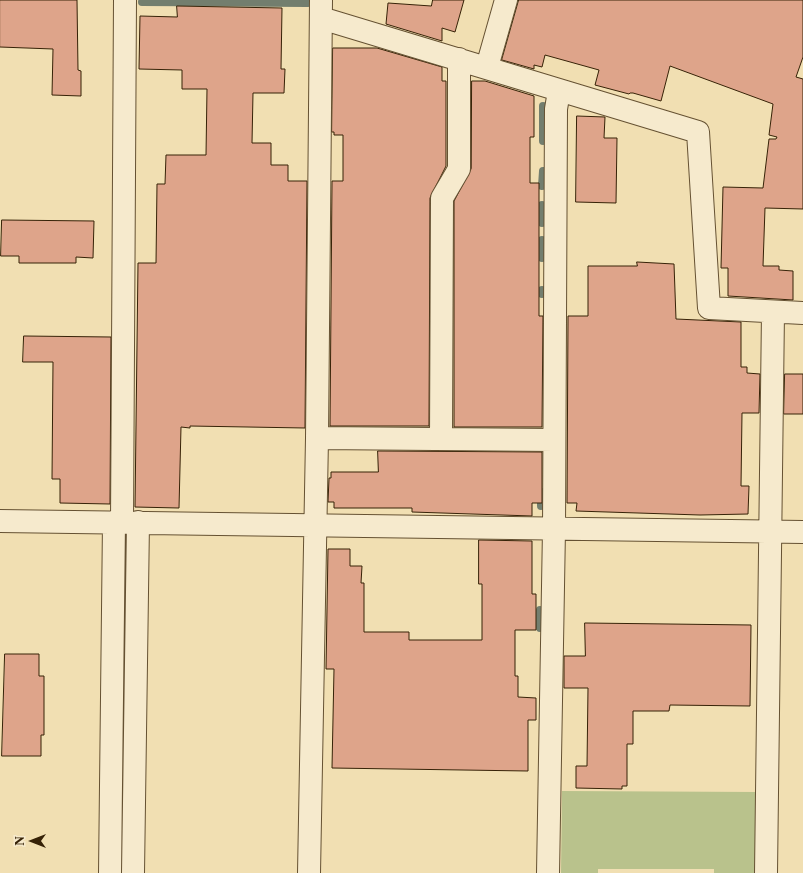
<!DOCTYPE html>
<html>
<head>
<meta charset="utf-8">
<style>
	body { margin:0 }
	#map { position:relative; width:803px; height:873px; overflow:hidden; background:#f1dfb2; font-family:"Libre Caslon Text",serif }
	canvas { display:block }
	.north { position:absolute; left:12px; top:821px; width:40px; height:40px; -webkit-text-stroke:3px #f6eacd; paint-order:stroke; rotate:270deg; font-size:11px; font-weight:700; line-height:16px; text-align:center; color:#362207 }
	.north::after { content:''; display:block; margin:auto; width:14px; height:18px; background:#362207; clip-path:polygon(50% 0,100% 100%,50% 72%,0 100%) }
</style>
</head>
<body>
<div id="map">
<canvas width="803" height="873"></canvas>
<div class="north">N</div>
</div>
<script>
const g = document.querySelector('canvas').getContext('2d');
g.lineJoin = 'round';
function fill(path, color) { g.fillStyle = color; g.fill(path, 'evenodd'); }
function strokePath(path, color, width, dash) { g.strokeStyle = color; g.lineWidth = width; g.lineCap = dash ? 'butt' : 'round'; g.setLineDash(dash || []); g.stroke(path); }
fill(new Path2D(`
	M562,791l196,1v81h-44v-4h-116v4h-37z`), '#b9c28c');
strokePath(new Path2D(`
	M142,2l166,1
	M543,106v35
	M542,186l1,-15
	M542,205v18
	M542,240v18
	M542,290v4
	M541,492v14
	M540,610v18
	M121,873l4,-334`), '#737e6e', 8);
const building = new Path2D(`
	M0,0h77l1,70 3,1v25l-29,-1 1,-46 -53,-2z
	M433,0h31l-9,32 -13,-4v13l-56,-17 2,-21 43,3z
	M519,0h284v57l-7,20 7,2v130l-38,-1 -2,58h16v4l14,1v29l-65,-4v-28h-7l2,-81 40,1 6,-49h7l1,-2 -8,-2 4,-31 -103,-38 -9,35 -28,-8h-3l-1,1 -34,-9 4,-15 -54,-15 -3,12 -8,-2v4l-32,-9z
	M177,6l105,2 -1,61h4l-1,24h-31l-1,50h19v22h17v16h19l-2,247 -115,-2v2l-9,-1 -2,81 -44,-1 3,-244h18l1,-79h8l1,-29h40l1,-66h-25v-19l-43,-1 1,-53 37,1z
	M333,48h44l65,19v14h4v85l-16,32 -1,228h-99l2,-245h11v-46h-9v-3h-2z
	M472,81h13l49,15v41h-4v46h9v133h4l-1,111h-88v-226l17,-32z
	M577,116l28,1 -1,21h13l-1,65 -40,-1z
	M2,220l92,1 -1,37 -17,-1v6h-57v-7h-18z
	M637,262l37,2 2,55 65,3v45h6v6l13,1 -1,39h-17l-1,73h8l-1,28 -48,1 -124,-4 1,-8h-10l1,-187h20v-50h49z
	M24,336l87,1 -1,167 -50,-1v-24h-8l1,-117h-30z
	M785,374h18v40h-19z
	M378,451l164,1v51h-10v13l-120,-4v-4h-78v-6h-6l1,-24h2v-6h47z
	M479,540l53,1v53h4v36h-21v46h3v21l18,1v22h-8v51l-196,-3 2,-99h-8l2,-120h22v17h12l-1,17h3v49h45v8h73v-56h-3z
	M585,623l166,2 -1,81 -80,-1 -1,6h-36v33h-6v42h-5v3l-46,-1v-22h11l1,-78h-24v-32h21z
	M5,654h34v22h5v59h-3v21h-39z`);
fill(building, '#dea48a');
strokePath(building, '#362207', 1);
const minor = new Path2D(`
	M321,18c126,37 251,77 377,114l11,176 94,5
	M487,67l19,-67
	M317,438l237,2
	M441,439l1,-241 17,-29v-110
	M0,521l803,11
	M122,522l3,-522
	M110,873l4,-351
	M133,873l5,-351
	M309,873l8,-435 4,-438
	M548,873l6,-344 2,-420 3,-18
	M766,873l7,-561`);
strokePath(minor, '#655132', 24);
strokePath(minor, '#f6eacd', 22);
</script>
</body>
</html>
